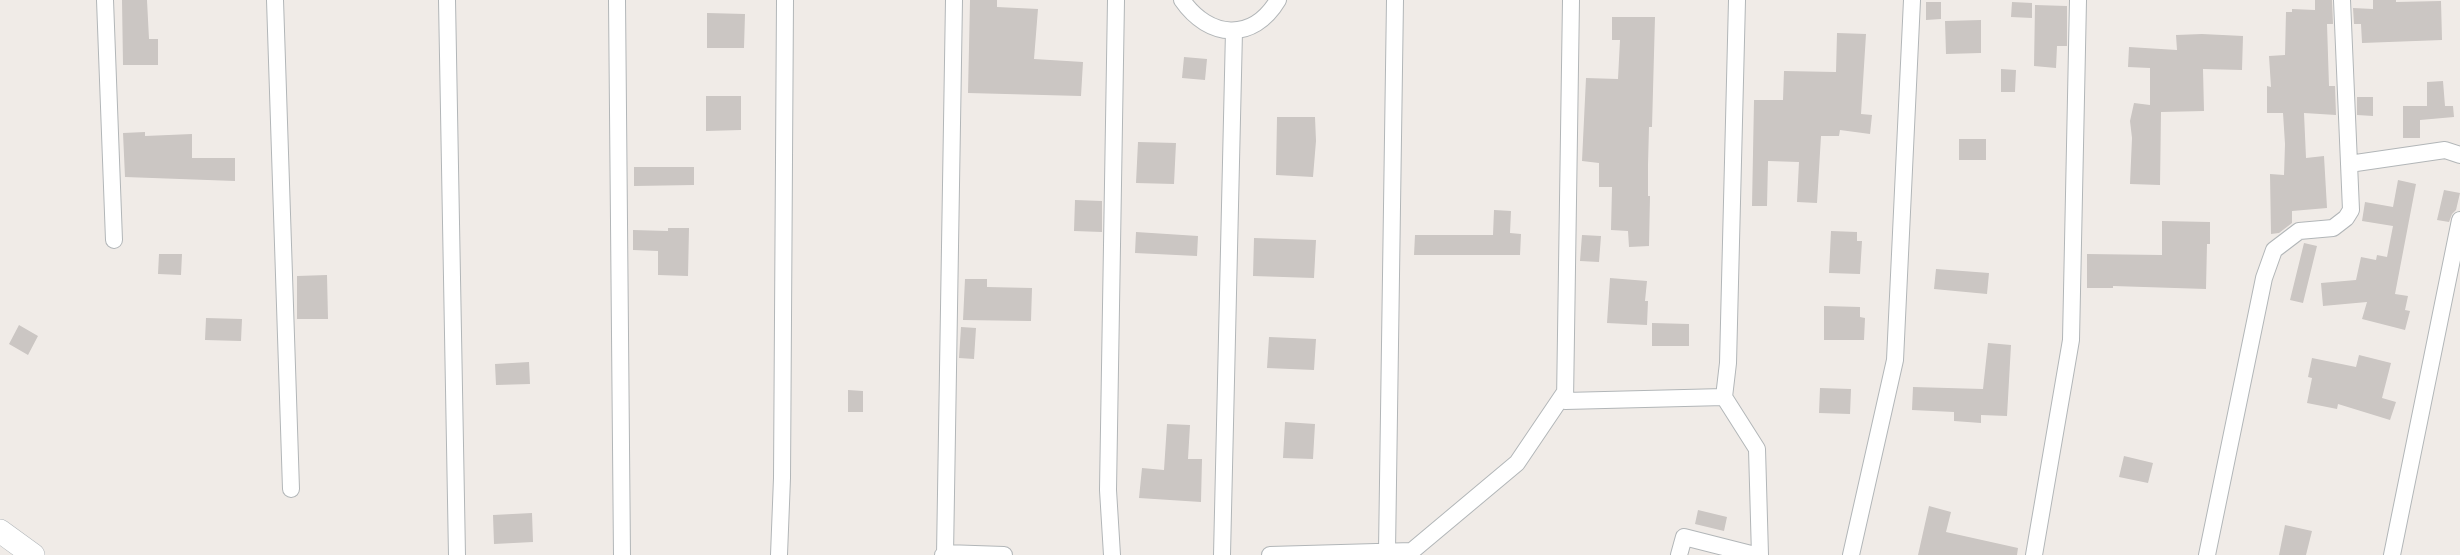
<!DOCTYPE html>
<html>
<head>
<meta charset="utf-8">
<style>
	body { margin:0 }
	canvas { display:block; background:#f0ebe7 }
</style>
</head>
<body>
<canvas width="2460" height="555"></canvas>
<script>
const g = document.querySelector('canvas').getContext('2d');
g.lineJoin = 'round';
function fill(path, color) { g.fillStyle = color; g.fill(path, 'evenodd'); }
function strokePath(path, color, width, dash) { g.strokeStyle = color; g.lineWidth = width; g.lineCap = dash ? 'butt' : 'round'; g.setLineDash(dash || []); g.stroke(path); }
fill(new Path2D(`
	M122,0h25l2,39h9v26h-35z
	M970,0h27v7l41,2 -4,50 49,3 -2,34 -113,-3z
	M2315,0h17l1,24h-6l2,62h6l1,29 -32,-2 2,45 18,-2 3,52 -35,3v12l-13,10 -8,1 -1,-60 14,1 1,-31 -2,-31h-16v-27l4,1 -2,-31 16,-1 1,-43h6v-3l23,1z
	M2373,0h23v2l45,-1 1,39 -80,3 -1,-19h-7l-1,-16 20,1z
	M1926,2h15v17l-15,1z
	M2012,2l20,1v15l-21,-1z
	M2035,5l32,1v40h-10l-1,22 -22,-2z
	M707,13l38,1 -1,34h-37z
	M1612,17h43l-3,110h-3l-1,38v31h2l-1,50 -20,1 -1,-16 -17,-1 1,-43h-13v-24l-17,-2 4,-83 32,1 2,-39h-8z
	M1981,20v33l-35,1 -1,-33z
	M1837,33l29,1 -5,80 11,1 -2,19 -30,-4 -1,6h-18l-4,67 -20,-1 2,-40 -31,-1 -1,45h-15l2,-106h29l1,-29 52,1z
	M2202,34l41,2 -1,34 -39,-1 1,42 -43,1 -1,73 -30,-1 2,-46 -2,-17 4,-18 16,2v-37l-22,-1 1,-20 48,3 -1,-15z
	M1184,57l23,2 -2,21 -23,-2z
	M2001,69l15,1 -1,22h-14z
	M2443,81l2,25h8l1,11 -34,3v18h-17v-32h24v-24z
	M706,96h35v34l-35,1z
	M2357,97h16v19l-16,-1z
	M1277,117h38l1,24 -3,36 -37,-2z
	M145,132v4l47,-2v24h43v23l-110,-4 -2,-44z
	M1959,139h27v21h-27z
	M1138,142l38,1 -2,41 -38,-1z
	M634,167h60v18l-60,1z
	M2398,180l18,4 -21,110 13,2 -3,14 5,1 -5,19 -43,-11 5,-17 -44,4 -2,-23 35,-3 5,-23 15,3 1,-5 10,2 6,-31 -31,-5 3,-19 28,5z
	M2444,190l16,3 -4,17 -4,4 -3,8 -12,-2z
	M1075,200l27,1v31l-28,-1z
	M1494,210l17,1 -1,22 11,1 -1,21h-106l1,-20h78z
	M2162,221l48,1v22h-3l-1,45 -93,-3v2h-26v-34l75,1z
	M668,228h21l-1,48 -30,-1v-24l-25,-1v-20l35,1z
	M1831,231l26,1v9h5l-2,33 -31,-1z
	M1136,232l62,4 -1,20 -62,-3z
	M1582,235l19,1 -2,26 -19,-1z
	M1254,238l62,2 -2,38 -61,-2z
	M2304,243l13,3 -14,57 -13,-3z
	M159,254h23l-1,21 -23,-1z
	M1936,269l53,4 -2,21 -53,-5z
	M327,275l1,44h-31v-43z
	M1610,278l37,3 -2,20h3l-1,24 -40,-2z
	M965,279h22v8l45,1 -1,33 -68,-1z
	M1824,306l36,1v10l5,1 -1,22h-40z
	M206,318l36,1 -1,22 -36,-1z
	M1652,323l37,1v22h-37z
	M19,325l19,11 -10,19 -19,-11z
	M961,327l15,1 -2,31 -15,-1z
	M1269,337l47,2 -2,31 -47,-2z
	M1988,343l23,2 -4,71 -26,-1v8l-27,-2v-9l-42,-2 1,-23 70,2z
	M2359,355l32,8 -9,35 14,4 -6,18 -52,-16 -1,5 -30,-6 5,-25 -4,-1 4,-19 44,9z
	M529,362l1,22 -34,1 -1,-21z
	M1820,388l31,1 -1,25 -31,-1z
	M848,390l15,1v21h-15z
	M1285,422l30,2 -2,35 -30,-1z
	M1167,424l23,1 -2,34h14l-1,43 -62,-4 3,-30 22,2z
	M2124,456l29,7 -5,20 -29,-6z
	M1929,506l22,6 -5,20 72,16 -1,7h-99z
	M1698,510l29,7 -3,14 -29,-7z
	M532,513l1,29 -39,2 -1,-29z
	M2285,525l27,6 -6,24h-27z`), '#cbc6c3');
const minor = new Path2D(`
	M105,0l9,240
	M275,0l16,489
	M447,0l10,555
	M617,0l5,555
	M1182,0c27,39 71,42 96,0
	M1571,0l-6,401 159,-4 33,52 3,106
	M2349,164l96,-14 15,5
	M1724,397l4,-34 9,-363
	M1387,551l8,-551
	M779,555l3,-77 3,-478
	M943,555l2,-2 59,2
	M945,555l9,-555
	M1112,555l-4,-65 8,-490
	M1222,555l12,-524
	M1270,555l142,-4 105,-88 48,-71
	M1679,555l5,-18 71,18
	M1851,555l44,-195 17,-360
	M2034,555l37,-215 7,-340
	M2207,555l57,-277 10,-28 25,-19 34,-3 13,-10 5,-8 -9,-210
	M2392,555l68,-335`);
const secondary = new Path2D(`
	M0,531l33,24`);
strokePath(minor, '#b2b6b8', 18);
strokePath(secondary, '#b1b6b9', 24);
strokePath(minor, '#fff', 16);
strokePath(secondary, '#fff', 23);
</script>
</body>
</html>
